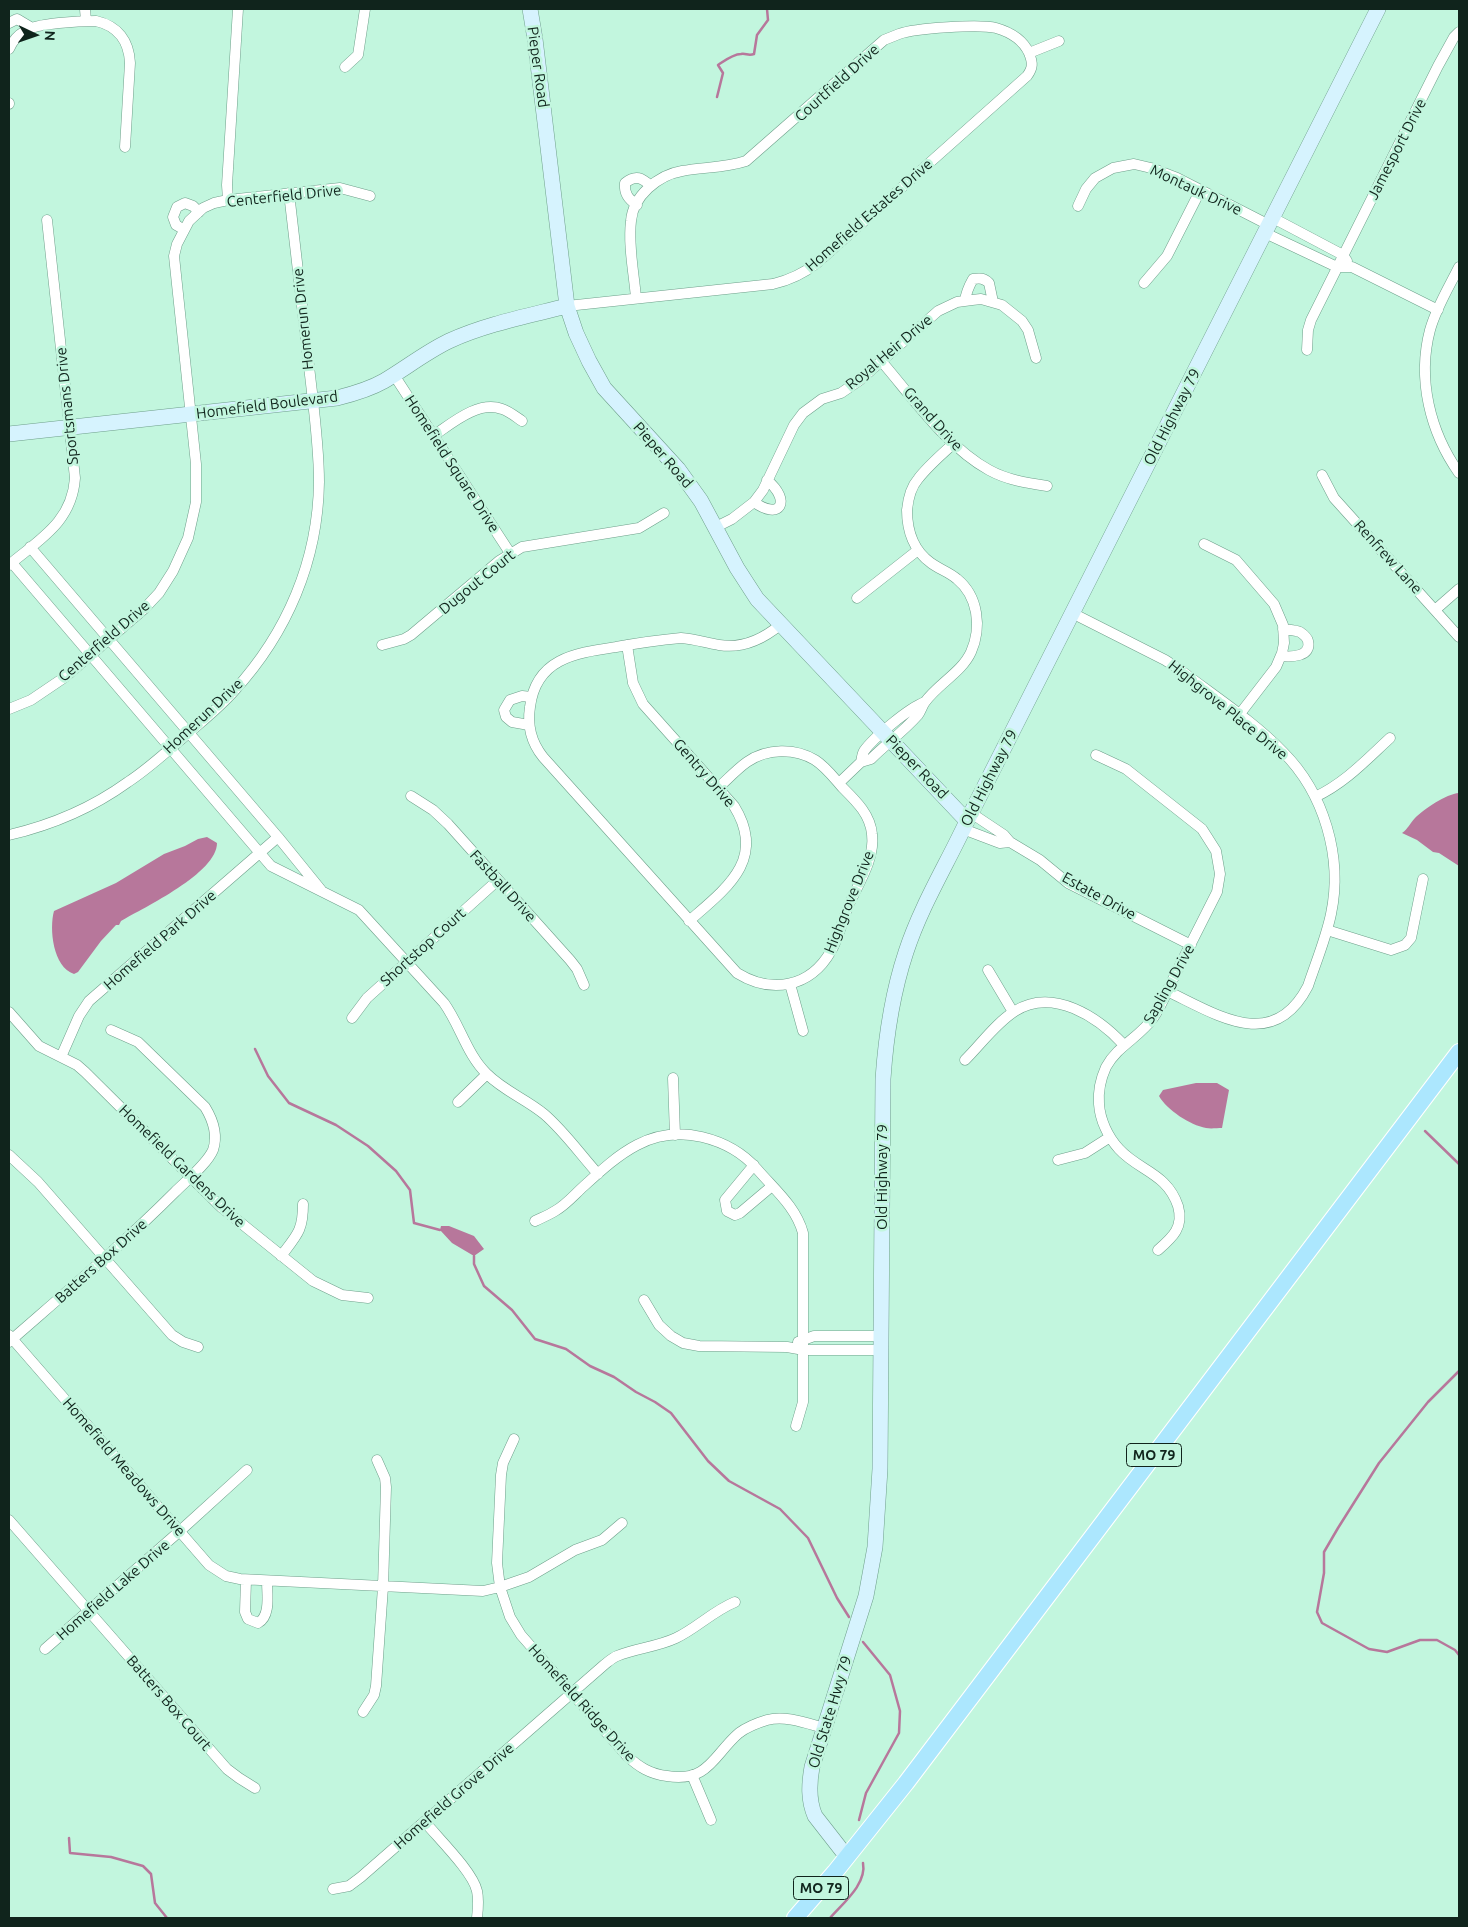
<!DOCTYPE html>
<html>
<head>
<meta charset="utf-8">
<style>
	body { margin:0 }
	#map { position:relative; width:1468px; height:1927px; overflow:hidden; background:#c2f6de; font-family:Ubuntu,sans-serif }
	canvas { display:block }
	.frame { position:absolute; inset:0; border:10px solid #10241c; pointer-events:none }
	.north { position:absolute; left:10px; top:10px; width:50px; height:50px; -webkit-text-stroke:4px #c2f6de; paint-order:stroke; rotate:93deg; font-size:14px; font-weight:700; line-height:20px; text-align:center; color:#10241c }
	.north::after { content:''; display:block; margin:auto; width:18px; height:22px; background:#10241c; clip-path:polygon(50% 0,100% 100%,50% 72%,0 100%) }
</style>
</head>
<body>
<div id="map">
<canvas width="1468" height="1927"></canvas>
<div class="frame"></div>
<div class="north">N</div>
</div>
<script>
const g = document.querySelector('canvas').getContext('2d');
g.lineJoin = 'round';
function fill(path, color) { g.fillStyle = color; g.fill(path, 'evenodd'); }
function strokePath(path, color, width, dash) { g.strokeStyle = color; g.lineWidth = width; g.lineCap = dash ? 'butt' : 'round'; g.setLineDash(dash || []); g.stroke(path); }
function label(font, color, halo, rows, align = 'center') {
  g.font = font + ' Ubuntu,sans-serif'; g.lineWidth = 5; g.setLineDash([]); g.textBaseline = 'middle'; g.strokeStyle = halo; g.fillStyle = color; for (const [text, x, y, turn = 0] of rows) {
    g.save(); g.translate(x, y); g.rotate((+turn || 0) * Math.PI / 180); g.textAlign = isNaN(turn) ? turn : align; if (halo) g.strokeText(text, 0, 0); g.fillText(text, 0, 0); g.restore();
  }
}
fill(new Path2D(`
	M1459,793v73l-20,-13 -6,-1 -16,-12 -15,-7c6,-4 8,-10 13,-15 9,-9 31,-24 44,-25z
	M207,837l10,6c0,30 -72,64 -96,78l-2,4h-3l-15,16 -23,31 -4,2c-21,-7 -25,-45 -20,-63l62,-28 48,-29 21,-8 13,-7z
	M1196,1083h21l12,7 -7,38c-5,0 -11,1 -16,0 -16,-3 -39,-18 -47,-32l4,-6z
	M441,1226h8l25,10 10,13 -10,7 -22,-13 -12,-13z`), '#b7779b');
strokePath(new Path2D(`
	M717,97l6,-24 -5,-8c6,-4 15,-11 23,-11 5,-1 7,2 13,0l3,-19 11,-15 -1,-11
	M255,1049l13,27 21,27 47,22 32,21 28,25 14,19 4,33 26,7
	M1425,1131l34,33
	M474,1256v8l10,22 28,24 23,29 31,10 24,17 24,11 22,15 19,10 16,11 37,48 21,20 51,28 28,29 29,60 12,19
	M1459,1371l-31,31 -49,61 -41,65 -14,24v21l-7,39 5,11 47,26 18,3 33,-12h17l18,10 4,5
	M859,1820l7,-27 33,-60 1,-22 -10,-36 -27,-33
	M69,1838l1,15 41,4 32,9 8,8 4,29 12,15
	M830,1918c13,-15 37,-34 33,-55`), '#b7779b', 2.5);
const street = new Path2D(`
	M85,9l1,12
	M9,23l8,-4 15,9
	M9,49c3,-7 9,-14 16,-18 11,-8 56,-10 71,-10 22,5 33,20 34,42l-5,84
	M345,67l13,-12 7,-46
	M9,103v1
	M228,200l-1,-15 11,-176
	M637,205c-9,-6 -13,-12 -12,-22 11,-9 17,-5 26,3
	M1078,206l8,-17 9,-11 18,-10 21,-4 17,4 26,10 92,47
	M1273,218l70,37 4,6
	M183,229l-7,-4 -3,-8 4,-10 8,-4 8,3 6,6
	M1265,233l72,34h15l86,43
	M1459,267c-10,20 -23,41 -29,63 -13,49 0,102 29,143
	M1144,283l23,-27 33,-65
	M636,298c-2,-25 -8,-52 -5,-77 2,-25 27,-46 51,-50 22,-4 43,-3 64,-10l138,-121c5,-2 10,-4 15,-6 16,-6 81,-10 97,-6 14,4 27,12 33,25
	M965,301c1,-9 4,-15 8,-22 7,-1 11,-1 16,4l4,19
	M567,306l206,-22c17,-4 30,-10 44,-21l210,-187c6,-8 6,-13 2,-23l30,-12
	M1307,350l1,-20 3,-10 127,-254 16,-29 5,-5
	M882,362c31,36 65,85 107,108 18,10 38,13 58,16
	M394,375l116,178
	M433,436c18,-12 45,-36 69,-27 7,2 14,8 20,12
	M1322,475l12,23 125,139
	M754,502c26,19 38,-1 13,-22
	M716,527l16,-8 22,-17 9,-12 31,-65 9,-12 19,-14 19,-6 19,-13 78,-69 19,-9 15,-2 9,-1 21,6 20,16 6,9 8,28
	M1204,544l32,16 38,44 9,21 1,18 -2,10 -6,14 -37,48
	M30,547l248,290 43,53
	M12,563l259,303 88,44 85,93c16,22 23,52 43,71 17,17 39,25 57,40 20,17 36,40 54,60
	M9,565c31,-26 63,-43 66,-87l-28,-258
	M857,598l61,-48
	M1435,610l24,-21
	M1072,613l93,47 14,9c35,27 74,52 104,83 41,41 60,105 48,162 -5,24 -15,48 -23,72 -35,68 -92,28 -141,5
	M382,645l22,-6 7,-4 88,-74 23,-14 117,-19 25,-15
	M627,645l6,38 10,21 91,102c33,53 -7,82 -45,115
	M1281,656c10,1 31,1 27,-15 -1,-4 -5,-7 -8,-9 -5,-2 -11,-2 -17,-3
	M9,709l22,-9 34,-23 79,-68 15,-16 14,-22 15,-33 8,-36v-38l-22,-208 3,-12 12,-23 14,-13 11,-5 14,-3 112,-12 30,8
	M529,725l-17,-3 -6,-5 -2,-7 6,-10 12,-4 9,1
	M1096,755l30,14 76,60 14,22 4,23 -3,18c-15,30 -30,59 -45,89 -6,12 -11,26 -19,37 -13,19 -36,28 -47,49 -5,11 -8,25 -7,37 1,16 9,33 20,45 20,22 48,24 59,57 6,21 -5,31 -20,44
	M861,762c1,-4 1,-8 3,-11 10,-14 45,-43 61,-49
	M839,783l22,-21 10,-3c15,-15 33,-28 47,-44 3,-4 4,-9 7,-13 13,-18 37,-30 46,-50 11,-25 7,-56 -14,-73 -8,-7 -18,-10 -26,-16 -17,-12 -24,-32 -24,-53 1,-10 4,-23 11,-31 10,-13 23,-24 35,-35
	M719,787c9,-8 18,-18 28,-25 20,-14 48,-14 68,-2 11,7 19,18 27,27 14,14 28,27 30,47 3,24 -12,47 -22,68 -7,15 -11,36 -19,49 -21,37 -60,43 -94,22l-194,-216c-12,-15 -16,-31 -13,-50 6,-49 46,-54 86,-60 22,-4 43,-7 65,-9 14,1 25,5 38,7 24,4 44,-6 61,-20
	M411,796l22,14 15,14 122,136 7,9 7,16
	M1315,797c30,-14 51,-37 75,-59
	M971,813l33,22 6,7 30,18 28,23 123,62
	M963,829l37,14 10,-1
	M9,835c43,-10 83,-27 119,-53 20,-13 38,-30 56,-45 17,-15 35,-29 50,-46 53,-58 84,-130 85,-209 0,-35 -5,-72 -9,-107 -7,-61 -14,-121 -21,-182
	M1327,930l64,20 14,-5 6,-7 12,-59
	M988,970l25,42
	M790,984l13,47
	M9,1012l30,34 38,19 8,7 136,135 92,74 29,14 26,3
	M352,1018l15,-20 131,-118
	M61,1057l18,-41 10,-15 189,-164
	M965,1060c16,-16 31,-37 50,-49 38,-24 83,6 109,34
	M673,1078l2,57
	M458,1102l29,-28
	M9,1155l29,27 134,153 11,7 15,5
	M1058,1160l27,-7 25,-16
	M754,1165l-29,35 2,11 8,4 5,-2 32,-27
	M535,1221c6,-3 14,-6 20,-10 11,-6 20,-17 29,-25 35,-32 67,-61 118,-49 21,5 41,16 55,32 18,21 39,38 46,64v169l-7,24
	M281,1256c16,-21 22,-25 22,-52
	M644,1300l15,25 12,11 12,7 16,3 88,1 17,3h77
	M9,1335l200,230 17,11 14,3 243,12 17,-4 29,-10 46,-27 27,-10 20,-17
	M9,1342c56,-49 113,-97 166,-150 11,-11 32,-28 38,-42 5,-15 0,-30 -8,-43l-67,-65 -27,-12
	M798,1342l16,-6h67
	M514,1439l-11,24 -2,12 -4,88 3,24 10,30 11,18 106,121c12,11 23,18 40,20 42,7 47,-22 72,-43 8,-6 18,-10 28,-13 18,-5 39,3 57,8
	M9,1520l218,249 12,9 16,10
	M246,1580l-1,32 3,7 10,4c13,-7 9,-29 9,-42
	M45,1649l136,-119 66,-60
	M363,1712l11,-17 2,-9 7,-99 3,-100 -1,-9 -8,-18
	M692,1775l19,45
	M425,1822c13,16 48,50 52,69 2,9 1,18 0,27
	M333,1889l16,-3 12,-9 243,-212c4,-3 8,-7 13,-9 19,-8 40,-9 59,-18 21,-10 37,-27 59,-36`);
const secondary = new Path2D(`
	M530,9l5,30 32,267 9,27 13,28 15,27 74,81 23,32 36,67 20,31 210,222
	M9,434l328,-36c16,-4 33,-9 47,-17 22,-13 42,-29 65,-40 37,-17 79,-25 118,-35
	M847,1857l-32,-41c-7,-16 -6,-32 -3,-49l54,-171 9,-49 5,-78 3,-390c3,-44 9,-85 23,-127 15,-46 41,-88 61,-131l411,-812`);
const primary = new Path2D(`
	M795,1918l40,-46 71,-89 553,-731`);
strokePath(street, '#6e9f8a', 11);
strokePath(secondary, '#6e9f8a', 16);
strokePath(primary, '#fff', 18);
strokePath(street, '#fff', 10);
strokePath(secondary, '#d6f3fe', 15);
strokePath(primary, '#ace7fe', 16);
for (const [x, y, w] of [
	[1154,1455,55],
	[821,1888,55]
]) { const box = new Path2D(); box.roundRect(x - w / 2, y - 11.5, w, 23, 4); g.fillStyle = '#c2f6de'; g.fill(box); strokePath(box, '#10241c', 1); }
label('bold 14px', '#10241c', null, [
	["MO 79",1154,1455],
	["MO 79",821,1888]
]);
label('15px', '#10241c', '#c2f6de', [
	["Pieper Road",538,67,82],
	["Courtfield Drive",837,83,-42],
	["Jamesport Drive",1397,149,-63],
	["Montauk Drive",1196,190,25],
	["Centerfield Drive",284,196,-6],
	["Homefield Estates Drive",869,215,-41],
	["Homerun Drive",303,319,-96],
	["Royal Heir Drive",889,352,-40],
	["Homefield Boulevard",267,405,-7],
	["Sportsmans Drive",67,406,-96],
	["Old Highway 79",1172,417,-63],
	["Grand Drive",933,419,48],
	["Pieper Road",663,455,49],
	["Homefield Square Drive",452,464,57],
	["Renfrew Lane",1388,557,48],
	["Dugout Court",477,582,-39],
	["Centerfield Drive",104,641,-41],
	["Highgrove Place Drive",1228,710,39],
	["Homerun Drive",203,716,-43],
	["Pieper Road",917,767,46],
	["Gentry Drive",704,773,49],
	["Old Highway 79",989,778,-63],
	["Fastball Drive",503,886,48],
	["Estate Drive",1099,896,29],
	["Highgrove Drive",849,902,-68],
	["Homefield Park Drive",160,940,-41],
	["Shortstop Court",423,947,-42],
	["Sapling Drive",1169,984,-61],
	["Homefield Gardens Drive",182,1166,44],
	["Old Highway 79",882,1177,-90],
	["Batters Box Drive",101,1261,-42],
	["Homefield Meadows Drive",124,1467,49],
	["Homefield Lake Drive",113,1590,-41],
	["Batters Box Court",169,1703,49],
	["Homefield Ridge Drive",582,1703,48],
	["Old State Hwy 79",830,1712,-73],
	["Homefield Grove Drive",454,1796,-41]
]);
</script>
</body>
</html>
